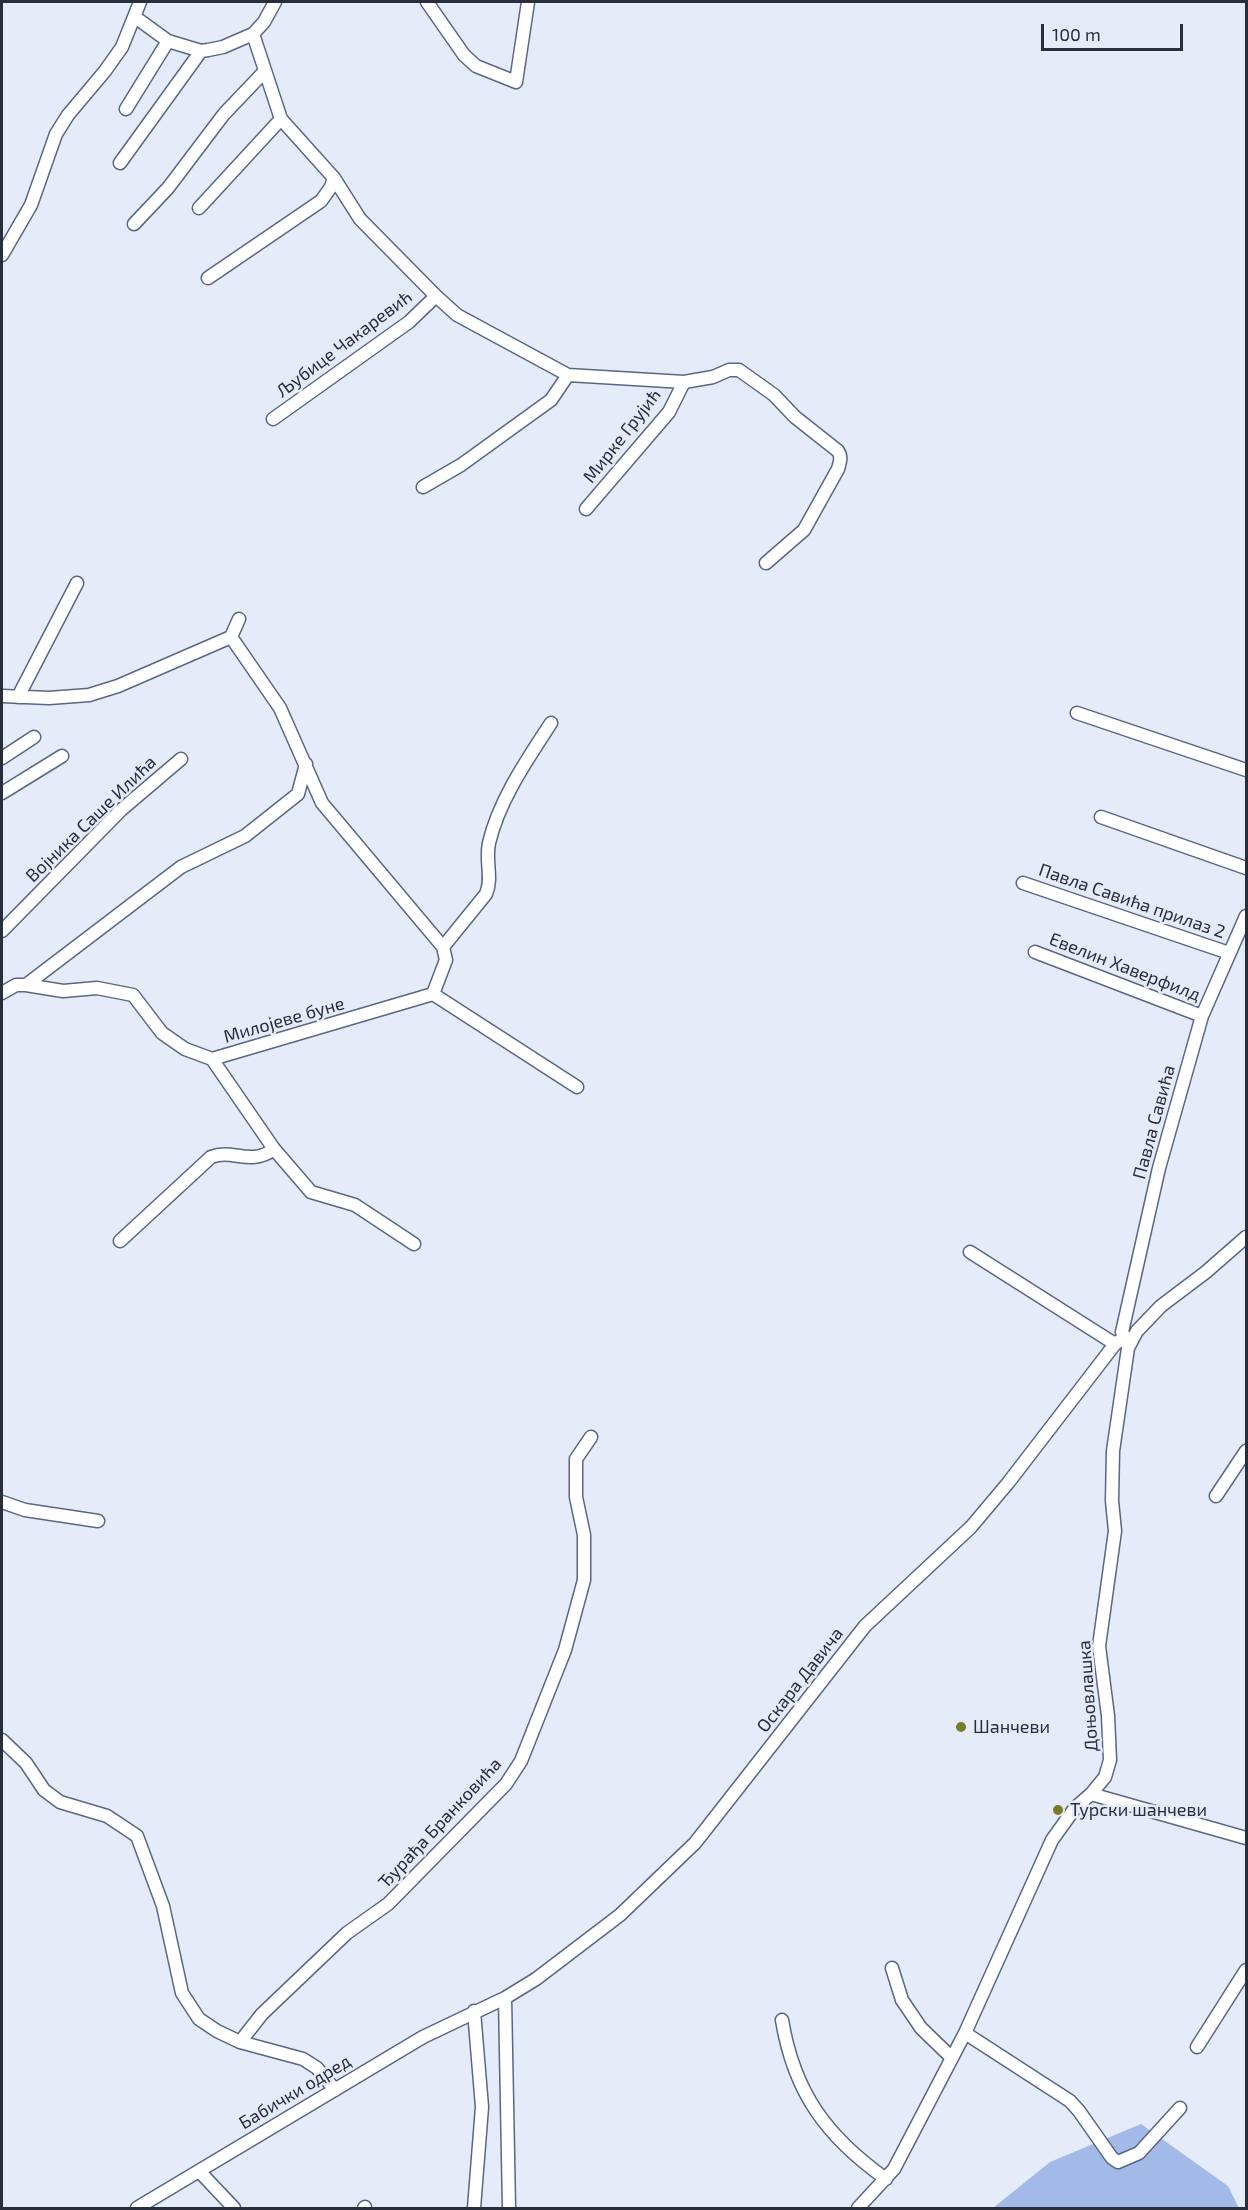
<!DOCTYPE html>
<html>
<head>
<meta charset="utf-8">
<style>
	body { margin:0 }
	#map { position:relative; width:1248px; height:2210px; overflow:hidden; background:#e5ebf9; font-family:"Exo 2",sans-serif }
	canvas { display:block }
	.frame { position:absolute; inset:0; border:3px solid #282e3b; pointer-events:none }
	.scale { position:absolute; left:1041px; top:24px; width:142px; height:27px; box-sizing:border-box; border:3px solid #282e3b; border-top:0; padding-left:8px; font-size:18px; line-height:21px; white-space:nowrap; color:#282e3b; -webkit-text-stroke:4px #e5ebf9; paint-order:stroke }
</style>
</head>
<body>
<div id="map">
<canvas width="1248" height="2210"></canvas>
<div class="frame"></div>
<div class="scale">100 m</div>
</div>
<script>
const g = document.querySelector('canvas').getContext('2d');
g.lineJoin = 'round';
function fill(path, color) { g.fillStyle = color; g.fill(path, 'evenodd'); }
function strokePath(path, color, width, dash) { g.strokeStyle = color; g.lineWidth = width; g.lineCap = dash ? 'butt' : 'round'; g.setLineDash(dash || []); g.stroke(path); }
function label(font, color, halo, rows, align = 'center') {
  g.font = font + ' "Exo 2",sans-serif'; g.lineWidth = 5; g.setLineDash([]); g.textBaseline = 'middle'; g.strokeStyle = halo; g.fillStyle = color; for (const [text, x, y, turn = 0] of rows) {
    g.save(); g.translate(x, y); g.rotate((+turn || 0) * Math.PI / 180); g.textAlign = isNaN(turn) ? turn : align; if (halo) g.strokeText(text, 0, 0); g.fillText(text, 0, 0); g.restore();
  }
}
fill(new Path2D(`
	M1141,2124l87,62 11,22h-246l57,-46z`), '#a3bae9');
const minor = new Path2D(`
	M427,2l37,53 12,11 40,16 12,-80
	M135,17l33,24 33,10 7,-1 15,-3 30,-13 11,-12 11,-20
	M253,34l28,85 53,59 26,41 76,77 21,19 111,60 116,7 29,-5 16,-7h10l35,25 21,22 43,34c4,6 2,11 0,18l-34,61 -38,33
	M126,109l42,-68
	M120,163l81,-112
	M199,208l82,-89
	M134,224l34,-36 56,-74 41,-43
	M2,255l29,-50 25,-71 12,-19 37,-44 17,-24 18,-45
	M208,278l113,-77 10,-14 3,-9
	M273,419l136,-97 27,-26
	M423,487l38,-22 90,-65 17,-25
	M586,509l83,-97 15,-30
	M239,619l-8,18 49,71 42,95 121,144 3,13 -13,34
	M2,696l47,2 40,-3 29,-9 113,-49
	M18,697l59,-114
	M1077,713l169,57
	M2,758l32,-21
	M2,793l60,-37
	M1101,817l145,51
	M1023,883l206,70
	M2,931l119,-121 60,-51
	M443,947l43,-53c7,-16 -1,-33 3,-51 10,-43 38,-83 62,-120
	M1035,952l167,64
	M26,985l155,-118 64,-31 53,-42 8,-30
	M2,993l14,-8h10l37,6 34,-3 36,7 29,38 23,16 27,10 221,-65
	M433,994l144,93
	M212,1059l62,90 37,43 44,13 59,39
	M120,1241l91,-84c22,-9 39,10 63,-8
	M970,1252l145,92
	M1131,1341l-6,-4 -3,-5 37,-164 43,-152 44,-100
	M1216,1496l30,-45
	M2,1502l23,8 73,11
	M2,1740l24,23 18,27 16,12 47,14 30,20 26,70 19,87 17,26 18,12 23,11 63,17 14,9 18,22
	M1091,1794l155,44
	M892,1968l10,32 19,28 31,30
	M505,1998l4,210
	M782,2020c12,73 45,117 104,159
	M965,2033l105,68 9,10 33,47 6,4 21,-9 41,-45
	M240,2042l22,-28 85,-81 41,-29 118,-120 15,-23 44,-111 19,-70v-45l-8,-38v-38l15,-22
	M1197,2047l49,-77
	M199,2171l35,37
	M137,2208l286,-171 82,-39 31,-19 84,-64 75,-72 170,-217 106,-99 37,-44 107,-139 10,-7
	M364,2208l1,-1
	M474,2208l8,-101 -8,-96
	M858,2208l36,-39 71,-136 87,-193 23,-32 16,-14 14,-17 5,-17 -2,-44 -9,-70 16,-115 -3,-30 1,-50 15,-103 9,-17 24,-25 45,-34 40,-35`);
strokePath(minor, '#596784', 15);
strokePath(minor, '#fff', 12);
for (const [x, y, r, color] of [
	[961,1727,6,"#797d27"],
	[1058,1810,6,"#797d27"]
]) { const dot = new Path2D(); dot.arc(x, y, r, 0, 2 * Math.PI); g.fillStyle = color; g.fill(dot); strokePath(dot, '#e5ebf9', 2); }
label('18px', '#282e3b', '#e5ebf9', [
	["Љубице Чакаревић",344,344,-37],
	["Мирке Грујић",622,436,-52],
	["Војника Саше Илића",91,819,-44],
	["Павла Савића прилаз 2",1132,901,19],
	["Евелин Хаверфилд",1125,967,21],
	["Милојеве буне",284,1020,-16],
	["Павла Савића",1154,1122,-75],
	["Оскара Давича",800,1680,-52],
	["Доњовлашка",1088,1696,-94],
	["Ђурађа Бранковића",440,1823,-47],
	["Бабички одред",295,2092,-31]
]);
label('18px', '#282e3b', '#e5ebf9', [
	["Шанчеви",973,1727],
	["Турски шанчеви",1070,1810]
], 'left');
</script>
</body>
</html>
